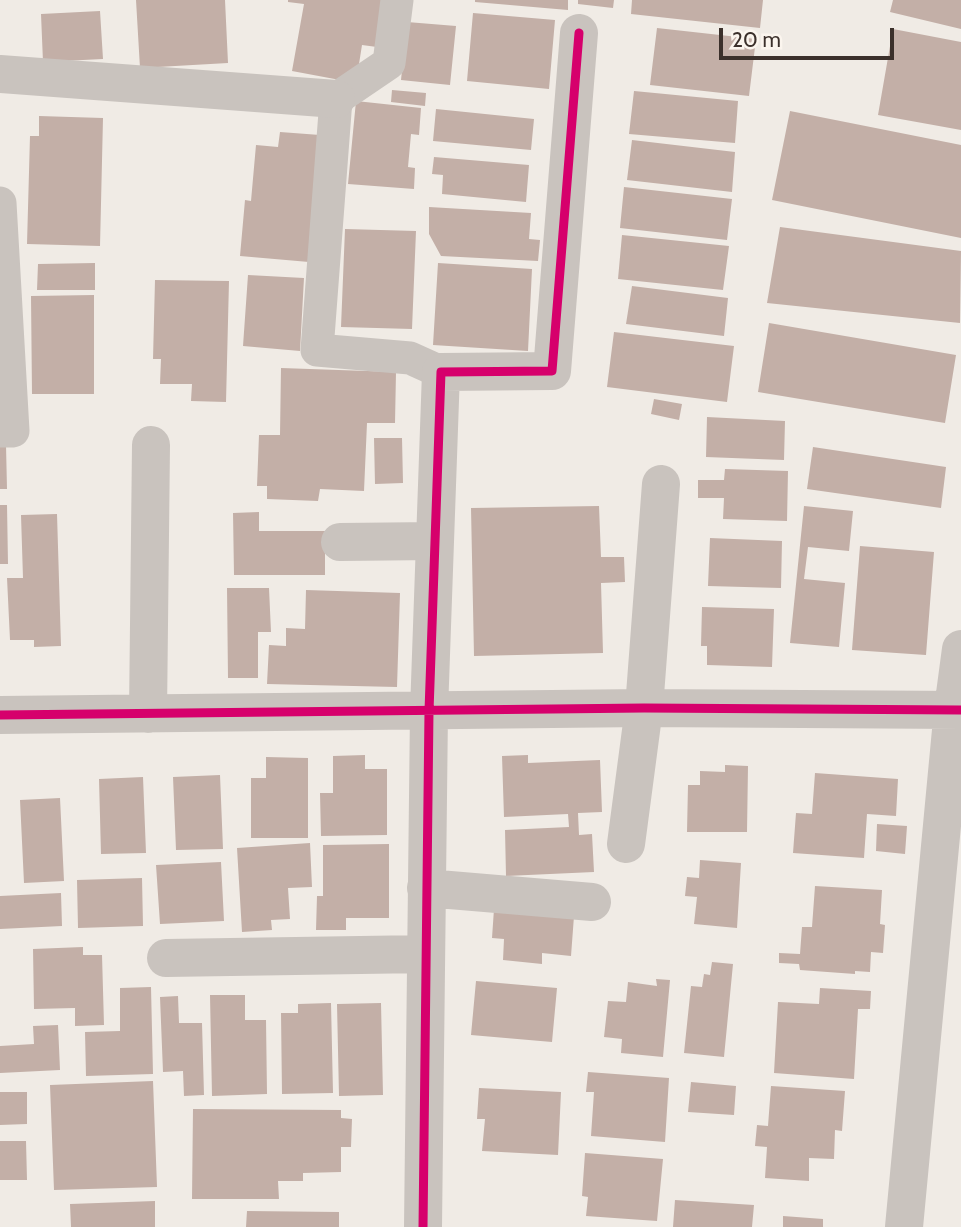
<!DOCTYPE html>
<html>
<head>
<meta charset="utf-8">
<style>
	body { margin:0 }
	#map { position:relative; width:961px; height:1227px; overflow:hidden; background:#f0ebe5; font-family:Cabin,sans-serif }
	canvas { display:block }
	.scale { position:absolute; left:719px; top:28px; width:175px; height:32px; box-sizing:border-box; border:4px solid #3b302b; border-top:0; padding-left:9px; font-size:21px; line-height:24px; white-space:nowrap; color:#3b302b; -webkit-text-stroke:5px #fbf5ee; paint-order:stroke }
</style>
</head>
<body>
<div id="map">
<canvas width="961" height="1227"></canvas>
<div class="scale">20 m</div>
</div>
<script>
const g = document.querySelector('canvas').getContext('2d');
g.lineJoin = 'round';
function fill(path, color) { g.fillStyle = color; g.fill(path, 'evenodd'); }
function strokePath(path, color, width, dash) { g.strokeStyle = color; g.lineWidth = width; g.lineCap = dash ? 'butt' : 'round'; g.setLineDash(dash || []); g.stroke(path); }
fill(new Path2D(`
	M136,0h89l3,63 -88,5z
	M288,0h98l-9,47 -15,-2 -6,38 -64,-12 12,-67 -16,-2z
	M475,0h93v10l-93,-8z
	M578,0h36l-1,8 -35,-4z
	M632,0h131l-3,28 -129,-14z
	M893,0h68v29l-71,-17z
	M100,11l3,48 -60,3 -2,-48z
	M473,13l82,7 -6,69 -82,-8z
	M407,22l49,4 -6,59 -49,-5z
	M657,28l99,11 -7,57 -99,-11z
	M893,29l68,13v88l-83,-15z
	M392,90l34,3 -1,13 -34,-4z
	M634,91l104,10 -3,42 -106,-9z
	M356,101l65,7 -2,27 -8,-1 -3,33 7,1 -1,21 -66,-5z
	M436,109l98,10 -3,31 -98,-9z
	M790,111l171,34v93l-189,-38z
	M39,116l64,2 -3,128 -73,-2 3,-108h9z
	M280,132l40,3 -11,127 -69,-6 5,-56 6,1 5,-56 22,2z
	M632,140l103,12 -3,40 -105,-12z
	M434,157l95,8 -3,37 -84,-8 1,-19 -11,-1z
	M624,187l108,12 -5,41 -107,-12z
	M429,207l102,6 -2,26 11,1 -2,21 -97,-5 -12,-22z
	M780,227l181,24 -1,72 -193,-20z
	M345,229l71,2 -4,98 -71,-2z
	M622,235l107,11 -6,44 -105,-11z
	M95,263v27h-58l1,-26z
	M438,263l94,6 -4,82 -95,-6z
	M248,275l56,3 -4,73 -57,-5z
	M155,280l74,1 -3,121 -35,-1 1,-17h-32l1,-25h-8z
	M632,286l96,12 -4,38 -98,-12z
	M94,295v99h-62l-1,-98z
	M769,323l187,32 -11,68 -187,-31z
	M614,332l120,14 -7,56 -120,-15z
	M281,368l115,4 -1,51h-28l-3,68 -44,-2 -2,12 -51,-2v-13h-10l2,-51h21z
	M654,399l28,5 -3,16 -28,-6z
	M707,417l78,4 -1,39 -78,-3z
	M374,438h28l1,45 -28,1z
	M6,445l1,44h-7v-43z
	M813,447l133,20 -5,41 -134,-19z
	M725,469l63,2 -1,50 -64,-2 1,-21h-26v-18h26z
	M0,505h7l1,59h-8z
	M599,506l2,51h23l1,25 -24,1 2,70 -129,3 -3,-148z
	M804,506l49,5 -4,40 -41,-4 -4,32 41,4 -6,64 -49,-4z
	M259,512v19h66v44h-91l-1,-62z
	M57,514l4,132 -27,1v-7h-24l-3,-62h16l-2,-63z
	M710,538l72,3 -1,47 -73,-2z
	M860,546l74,6 -8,103 -74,-5z
	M227,588h42l2,44h-13v46h-30z
	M306,590l94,3 -3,94 -130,-3 2,-39 17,1v-18l19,1z
	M702,607l72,2 -2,58 -65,-2v-19h-6z
	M365,755v14h22v66l-66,1 -1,-43h13v-37z
	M528,755v8l72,-3 2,52 -24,1 1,22 13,-1 2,38 -88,4 -1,-46 64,-3 -1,-13 -64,3 -2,-61z
	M266,757l42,1v80h-57v-60h15z
	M725,765l23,1 -1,66h-60l1,-47h12v-14l25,1z
	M815,773l83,6 -2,37 -29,-2 -3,44 -71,-5 3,-40 16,1z
	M220,775l3,74 -47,1 -3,-73z
	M143,777l3,76 -45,1 -2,-75z
	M60,798l4,83 -40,2 -4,-83z
	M877,824l30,2 -2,28 -29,-3z
	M310,843l2,44 -24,1 2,31 -19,1 1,10 -30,2 -5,-84z
	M389,844v74h-43v12h-30l1,-34h6v-51z
	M700,860l41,3 -4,65 -43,-4 3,-27 -12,-1 2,-19 12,1z
	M221,862l3,59 -64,3 -4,-59z
	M142,878l1,48 -65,2 -1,-48z
	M815,886l67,4 -2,34 5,1 -2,28 -12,-1 -1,20 -15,-1v3l-55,-4 -1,-6 -20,-1v-10l21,1 2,-27h10z
	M61,893l1,33 -62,3v-33z
	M494,909l80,7 -3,40 -29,-3v11l-39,-4 1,-21 -12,-1z
	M83,947v8h19l2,70 -29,1v-18l-41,1 -1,-60z
	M712,962l21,2 -9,93 -40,-4 7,-67 11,1 2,-13 6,1z
	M656,979l14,1 -7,77 -42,-4 1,-14 -18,-2 4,-36 18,1 2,-20 29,4z
	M476,981l81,7 -5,54 -81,-7z
	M151,987l2,87 -67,2 -1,-44 35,-1v-43z
	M820,988l51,3 -1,18h-12l-4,70 -80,-6 4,-71 41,2z
	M210,995h35v25h21l1,74 -55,2z
	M178,996l1,27h23l2,72 -20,1 -1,-25 -20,1 -3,-75z
	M331,1003l2,90 -51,1 -1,-81h17v-9z
	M381,1003l2,92 -44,1 -2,-92z
	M58,1025l2,45 -60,3v-27l34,-2 -1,-18z
	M588,1072l81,6 -4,64 -74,-6 3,-44h-8z
	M153,1081l4,106 -103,3 -4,-105z
	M691,1082l45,4 -2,29 -46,-3z
	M771,1086l74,5 -3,40 -7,-1 -1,29 -25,-1v23l-44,-3 2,-31 -12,-1 2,-21 11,1z
	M479,1088l82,4 -3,63 -76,-4 3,-32h-8z
	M0,1092h27v32l-27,1z
	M193,1109l148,1v8l11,1 -1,28h-10v25l-38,1v8h-25l1,18h-87z
	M0,1141h26l1,39h-27z
	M585,1153l78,6 -6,62 -71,-5 2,-19 -6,-1z
	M675,1200l79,5 -2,22h-79z
	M155,1201v26h-84l-1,-23z
	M247,1211l92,1v15h-93z
	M783,1216l40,3v8h-40z`), '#c3afa7');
strokePath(new Path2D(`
	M397,0l-8,63 -53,36 -19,251 93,8 31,14
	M0,203l13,228h-13`), '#c9c3be', 33);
strokePath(new Path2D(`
	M0,74l336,25
	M340,542l95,-1
	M148,714l3,-269
	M0,715l644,-7 317,2
	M626,844l18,-136 17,-224
	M426,888l166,14
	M166,958l259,-4
	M423,1227l6,-516 12,-339 111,-1 27,-338
	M904,1227l49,-518 8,-60`), '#c9c3be', 38);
strokePath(new Path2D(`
	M0,715l644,-7 317,2
	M423,1227l6,-516 12,-339 111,-1 27,-338`), '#d6006c', 9);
</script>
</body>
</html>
